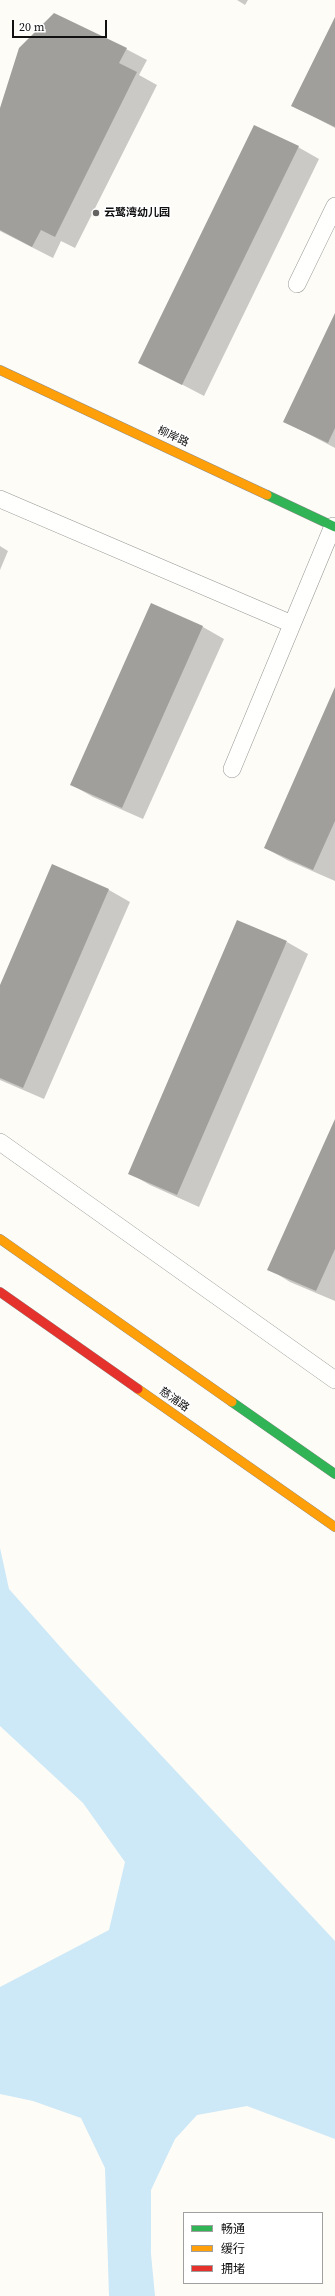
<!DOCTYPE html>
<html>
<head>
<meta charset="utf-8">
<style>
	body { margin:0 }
	#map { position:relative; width:335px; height:2296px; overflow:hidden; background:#fdfcf7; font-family:"Source Serif 4","Noto Sans SC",serif }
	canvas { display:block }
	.legend { position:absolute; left:183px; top:2212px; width:140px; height:72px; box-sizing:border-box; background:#fff; border:1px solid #a0a0a0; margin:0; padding:5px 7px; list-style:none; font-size:12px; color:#111 }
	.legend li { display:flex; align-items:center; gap:8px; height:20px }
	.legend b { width:20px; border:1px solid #a0a0a0 }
	.scale { position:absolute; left:12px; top:20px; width:95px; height:18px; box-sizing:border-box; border:2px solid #111; border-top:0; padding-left:5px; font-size:12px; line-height:14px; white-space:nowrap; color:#111; -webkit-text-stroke:3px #fff; paint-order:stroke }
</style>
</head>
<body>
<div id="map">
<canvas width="335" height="2296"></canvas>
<ul class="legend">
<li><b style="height:5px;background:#30b455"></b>畅通</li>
<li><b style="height:5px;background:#ff9f0a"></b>缓行</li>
<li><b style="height:5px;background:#e5322d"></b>拥堵</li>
</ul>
<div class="scale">20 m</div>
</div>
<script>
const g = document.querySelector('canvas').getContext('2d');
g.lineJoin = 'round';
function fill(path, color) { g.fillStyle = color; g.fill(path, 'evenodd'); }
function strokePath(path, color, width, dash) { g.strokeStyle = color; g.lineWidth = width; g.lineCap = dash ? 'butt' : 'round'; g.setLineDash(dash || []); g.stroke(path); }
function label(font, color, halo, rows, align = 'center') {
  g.font = font + ' "Source Serif 4","Noto Sans SC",serif'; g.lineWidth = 4; g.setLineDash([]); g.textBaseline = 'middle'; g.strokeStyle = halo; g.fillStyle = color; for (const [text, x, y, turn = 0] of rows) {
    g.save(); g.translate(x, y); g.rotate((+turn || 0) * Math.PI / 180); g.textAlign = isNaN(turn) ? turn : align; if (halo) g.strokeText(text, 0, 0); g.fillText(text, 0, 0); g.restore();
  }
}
fill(new Path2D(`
	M0,1548l9,41 62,70 264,282v198l-88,-33 -50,9 -22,24 -24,51v64l4,42h-46l-4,-128 -24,-50 -48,-17 -33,-7v-107l109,-57 16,-68 -42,-59 -83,-77z`), '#cde8f7');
fill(new Path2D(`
	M237,0h11l-3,5z
	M335,20v108l-43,-23z
	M126,49l21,11 -8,15 18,10 -82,163 -14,-7 -8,17 -53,-27v-120z
	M298,147l21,12 -115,237 -65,-34z
	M335,315v133l-51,-27z
	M0,546l8,5 -8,19z
	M152,604l51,23 21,12 -81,180 -50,-22 -21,-12z
	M335,689v192l-48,-21 -22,-12z
	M53,866l56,24 21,12 -86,197 -44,-19v-92z
	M287,942l21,12 -109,253 -49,-22 -21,-12z
	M335,1121v180l-45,-19 -21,-13z`), '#0003');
fill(new Path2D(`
	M54,13l73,35 -8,15 18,9 -82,165 -14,-7 -9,17 -32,-17v-122l19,-60z
	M335,17v110l-44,-21z
	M254,125l45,21 -117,239 -44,-22z
	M335,313v115l-7,15 -45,-21z
	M151,603l52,23 -81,182 -52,-23z
	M335,687v134l-22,49 -49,-22z
	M52,864l57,25 -86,199 -23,-10v-93z
	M237,920l50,21 -110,254 -49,-21z
	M335,1119v130l-19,42 -49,-21z`), '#a19f9c');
const lane = new Path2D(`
	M297,284l38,-78
	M0,499l292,125
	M232,769l101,-243
	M0,1142l335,238`);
const fast = new Path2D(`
	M267,495l68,32
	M232,1402l103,72`);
const slow = new Path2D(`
	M0,370l267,125
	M0,1239l232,163
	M138,1389l197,138`);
const jam = new Path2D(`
	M0,1292l138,97`);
strokePath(lane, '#979795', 18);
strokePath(fast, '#8e8d8b', 10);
strokePath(slow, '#8e8d8b', 10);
strokePath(jam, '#8e8d8b', 10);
strokePath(lane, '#fffffe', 17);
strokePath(fast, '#30b455', 9);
strokePath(slow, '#ff9f0a', 9);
strokePath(jam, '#e5322d', 9);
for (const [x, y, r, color] of [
	[96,213,4,"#646362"]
]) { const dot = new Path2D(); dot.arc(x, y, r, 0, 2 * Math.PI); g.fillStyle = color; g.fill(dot); strokePath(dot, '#fff', 1.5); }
label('bold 11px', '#111', '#fff', [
	["云鹭湾幼儿园",104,213]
], 'left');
label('11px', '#111', '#fff', [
	["柳岸路",173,437,25],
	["慈浦路",174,1400,35]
]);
</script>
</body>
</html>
